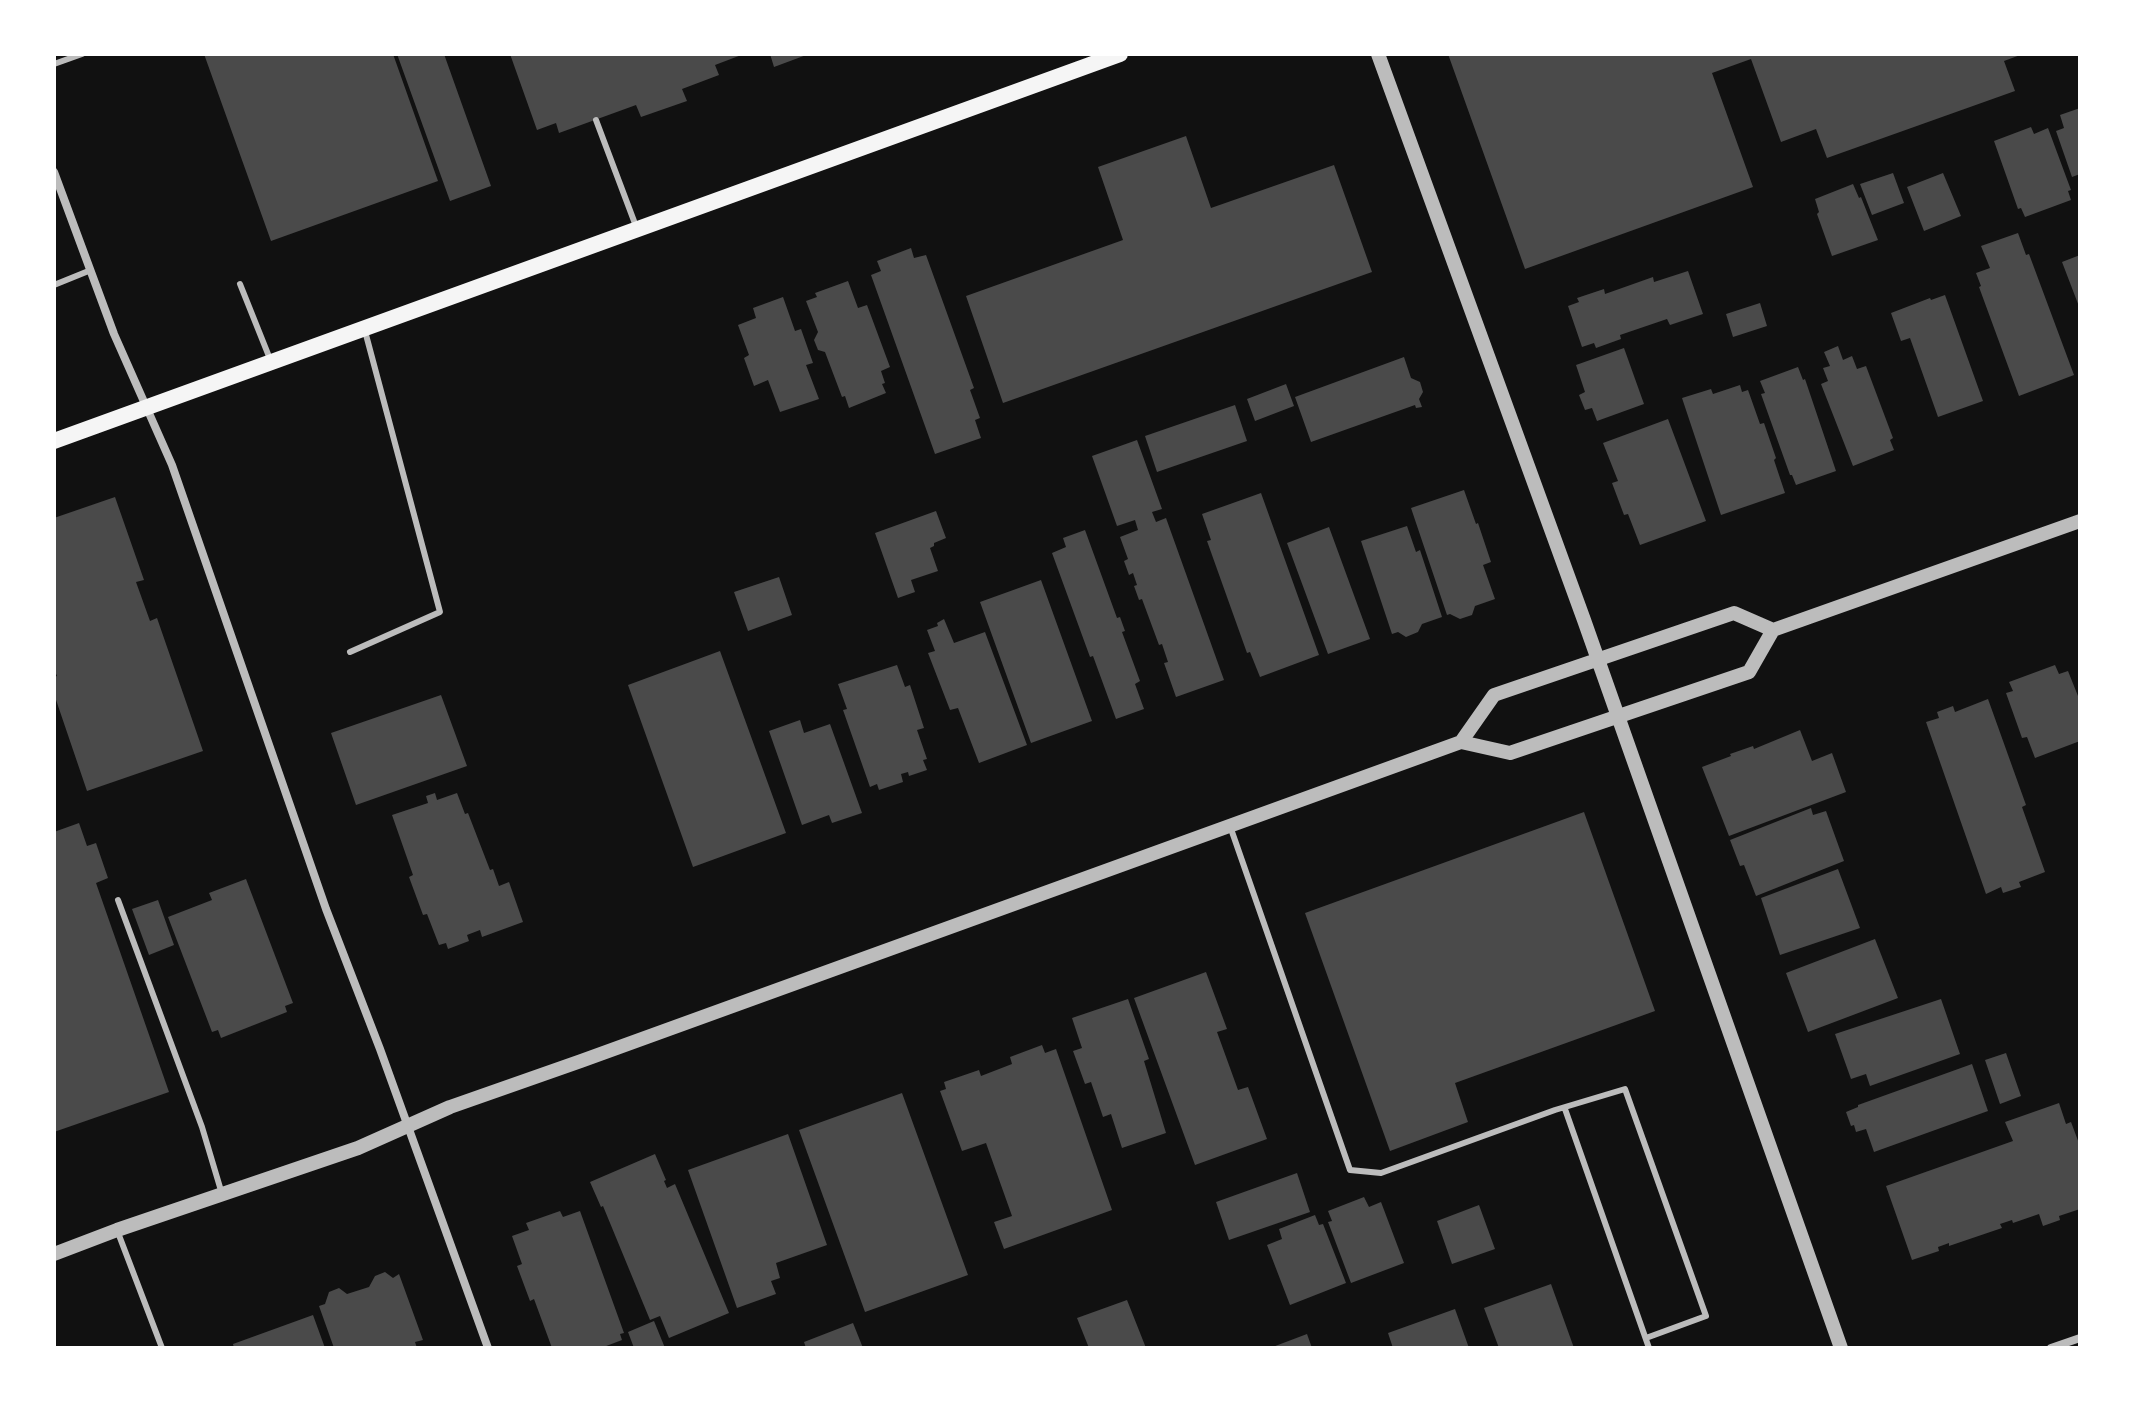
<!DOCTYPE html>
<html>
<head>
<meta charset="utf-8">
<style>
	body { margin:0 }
	#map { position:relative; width:2134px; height:1402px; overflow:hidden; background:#111; font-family:"Libre Baskerville",serif }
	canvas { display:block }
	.frame { position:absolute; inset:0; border:56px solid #fff; pointer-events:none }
</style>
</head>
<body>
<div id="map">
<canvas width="2134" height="1402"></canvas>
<div class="frame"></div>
</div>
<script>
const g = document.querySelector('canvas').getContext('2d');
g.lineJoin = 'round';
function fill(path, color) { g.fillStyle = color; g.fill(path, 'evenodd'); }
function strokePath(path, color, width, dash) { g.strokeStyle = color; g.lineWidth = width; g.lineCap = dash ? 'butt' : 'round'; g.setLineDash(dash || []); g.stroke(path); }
fill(new Path2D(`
	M204,54h189l45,127 -167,60z
	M397,54h47l47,132 -41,15z
	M510,54h234l-29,11 4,10 -37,14 5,12 -46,16 -5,-12 -77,28 -3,-10 -19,7z
	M770,54h39l-35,13z
	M1448,54h575l-19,7 11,30 -188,67 -11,-29 -35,13 -30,-83 -39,14 41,114 -228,82z
	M2080,108v66l-8,3 -16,-46 8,-3 -4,-13z
	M2031,127l3,7 14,-6 23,62 -3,1 3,9 -46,17 -4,-9 -3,1 -24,-68z
	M1186,136l25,72 123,-43 38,107 -369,131 -37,-107 157,-56 -25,-73z
	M1893,173l11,30 -32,12 -12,-31z
	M1943,173l18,43 -37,15 -17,-44z
	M1853,184l6,14 2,-1 17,43 -46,16 -15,-42 2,-2 -4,-13z
	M2018,233l8,22 3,-1 45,121 -55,21 -40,-109 2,-1 -5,-13 14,-5 -9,-22z
	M911,248l3,10 12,-3 48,133 -4,2 10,28 -5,2 6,18 -46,16 -64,-179 10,-4 -4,-10z
	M2080,255v54l-18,-47z
	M1688,271l15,43 -33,11 -3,-6 -47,16 1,4 -25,9 -2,-5 -12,4 -14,-41 11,-4 -2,-4 27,-9 1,5 48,-17 1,5z
	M848,281l10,27 9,-3 23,62 -9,4 4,12 -3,1 4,9 -37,15 -4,-12 -3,1 -17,-45 -7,-2 -4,-10 4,-8 -12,-31 11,-4 -2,-4z
	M1945,295l38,106 -45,16 -28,-79 -9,3 -10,-28 39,-15 1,2z
	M783,297l12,34 6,-2 12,34 -7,2 13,34 -39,13 -12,-32 -14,6 -10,-28 5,-3 -11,-30 18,-7 -3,-10z
	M1760,303l7,23 -34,11 -7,-23z
	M1838,346l5,14 9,-4 5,13 9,-3 27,72 -3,2 4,10 -41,16 -32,-82 7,-3 -5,-13 7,-2 -6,-14z
	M1624,348l20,56 -47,17 -5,-13 -7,2 -6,-15 6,-3 -9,-27z
	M1404,357l7,21 9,4 3,10 -4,7 3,8 -6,1 -1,-3 -104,37 -16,-45z
	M1798,367l5,13 2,-1 31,92 -40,14 -4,-10h-2l-29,-81 4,-1 -5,-12z
	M1286,384l8,22 -39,15 -8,-22z
	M1740,385l2,7 6,-2 12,34 4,-1 12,35 -2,2 11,33 -64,22 -39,-117 29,-9 2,5z
	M1235,405l12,36 -90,31 -12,-36z
	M1668,419l38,102 -66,24 -12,-31 -4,1 -12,-32 6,-2 -15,-38z
	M1137,440l25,69 -10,3 4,10 10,-4 58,162 -48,17 -12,-34 4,-1 -6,-18 -3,1 -17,-46 -3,1 -5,-14 3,-1 -4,-12 -4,2 -5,-14 4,-2 -8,-22 18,-7 -3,-10 -18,6 -25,-70z
	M1464,490l12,34 2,-1 13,39 -8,3 12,34 -20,7 -3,9 -12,4 -10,-5 -3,1 -36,-107z
	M1261,493l58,162 -59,22 -10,-25 -3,1 -40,-112 4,-1 -9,-26z
	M115,497l29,83 -8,2 14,39 7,-3 46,133 -116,40 -33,-97v-17l3,-1 -3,-7v-151z
	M936,511l10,27 -12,5v3l-4,2 8,23 -27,9 4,12 -17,6 -23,-65z
	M1407,526l9,26 4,-2 22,67 -20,7 -4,8 -12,5 -8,-5 -6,2 -31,-93z
	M1329,527l41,112 -42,15 -41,-111z
	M1085,530l32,88 3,-1 5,14 -3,1 18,49 -5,3 9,25 -28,10 -23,-63 -3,1 -38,-104 14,-6 -3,-9z
	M779,577l13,38 -44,16 -14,-39z
	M1041,580l51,141 -61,22 -51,-141z
	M944,619l10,24 31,-11 42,113 -48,18 -21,-55 -8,2 -22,-57 7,-2 -8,-21 11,-4 -1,-3z
	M720,651l66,182 -93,34 -65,-182z
	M897,665l8,22 5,-2 14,43 -7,2 10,29 -4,1 4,10 -18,6 -1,-4 -7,2 2,8 -24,8 -2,-6 -7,3 -27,-77 4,-1 -9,-25z
	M2055,665l4,9 9,-3 12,30v40l-45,17 -8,-21 -5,1 -16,-45 7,-2 -4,-9z
	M441,695l26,71 -111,39 -25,-72z
	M1988,699l38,106 -4,2 23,65 -26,10 2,5 -18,6 -2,-6 -15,7 -60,-172 13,-4 -2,-6 16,-6 2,6z
	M800,720l4,13 26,-9 32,89 -30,10 -3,-8 -27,10 -33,-94z
	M1800,730l12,31 20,-8 14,39 -117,44 -27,-69 29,-11 -1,-2 23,-8 1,3z
	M435,793l2,7 20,-7 8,21 3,-1 22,57 3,-1 6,17 10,-4 14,40 -41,15 -2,-7 -13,5 2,6 -21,8 -2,-6 -7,2 -12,-31 -4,1 -14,-38 4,-2 -21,-60 36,-12 -2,-7z
	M1811,808l2,7 13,-4 18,50 -88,35 -12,-31 -4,1 -10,-26z
	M1584,812l71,199 -200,72 13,39 -78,29 -85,-238z
	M79,823l8,23 9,-3 12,35 -12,5 73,209 -115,40v-300z
	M1838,869l22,59 -80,27 -19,-57z
	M246,879l47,124 -8,3 2,6 -66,26 -3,-8 -6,2 -44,-115 44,-17 -3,-7z
	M158,900l16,45 -25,10 -17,-46z
	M1875,939l23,59 -90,34 -22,-59z
	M1206,972l21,57 -10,3 21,58 10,-3 19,52 -72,26 -61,-167z
	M1128,999l21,60 -5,2 22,72 -44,15 -11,-34 -8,3 -12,-35 -6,2 -12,-33 9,-3 -10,-30z
	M1941,999l19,55 -90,32 -4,-12 -15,5 -16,-45z
	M1042,1045l3,8 11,-4 56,161 -108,39 -10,-27 18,-6 -26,-73 -24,8 -22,-60 6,-2 -2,-7 35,-12 2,6 31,-12 -2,-7z
	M2006,1053l15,43 -21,8 -15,-44z
	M1972,1064l16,47 -114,41 -8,-23 -10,3 -2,-7 -3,1 -5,-14 12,-5v-2z
	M902,1093l66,182 -103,37 -66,-182z
	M2059,1103l7,21 5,-2 9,24v63l-21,7 1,4 -17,6 -4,-12 -26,9 -1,-3 -12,4 2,4 -53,18v-3l-11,4 1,4 -27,9 -26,-74 127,-45 -8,-19z
	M788,1134l39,111 -51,18 4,15 -9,3 5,13 -39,14 -49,-138z
	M655,1154l11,26 -2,1 3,7 8,-4 54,129 -60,25 -9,-22 -10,4 -47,-114 -2,1 -11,-25z
	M1297,1173l13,39 -81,28 -13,-38z
	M1364,1197l5,10 12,-5 23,61 -53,20 -23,-61 4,-1 -4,-10z
	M1479,1205l16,44 -43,15 -15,-43z
	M560,1211l3,6 17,-6 44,122 -4,1 2,6 -21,8h-49l-18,-49 -4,2 -13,-35 5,-2 -10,-28 17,-6 -3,-7z
	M1315,1215l4,10 4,-1 23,59 -56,22 -23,-60 15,-6 -3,-10z
	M385,1272l8,6 6,-4 24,66 -8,2 2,6h-83l-15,-42 6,-2 4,-12 10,-4 8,6 22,-7 6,-11z
	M1551,1284l23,64h-75l-15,-40z
	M1127,1300l19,48h-57l-12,-30z
	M1455,1309l14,39h-76l-5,-15z
	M313,1315l12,33h-91l-1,-4z
	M654,1321l11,27h-31l-6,-16z
	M853,1323l10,25h-57l-2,-6z
	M1307,1334l5,14h-42z`), '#4a4a4a');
strokePath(new Path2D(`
	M54,64l28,-10
	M596,120l41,109
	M240,284l30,75
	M54,285l37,-15
	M350,652l90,-40 -75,-281
	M1230,826l120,344 31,3 174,-63 70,-21 81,227 -60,22
	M118,900l84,227 20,67
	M1565,1109l84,239
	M117,1230l45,118`), '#bcbcbc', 6);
strokePath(new Path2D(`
	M54,172l60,162 58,131 154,444 54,140 108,299
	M2051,1348l29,-10`), '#bcbcbc', 8);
strokePath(new Path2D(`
	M1378,54l206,566 257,728
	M1461,742l33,-47 240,-82 39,17
	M54,1254l63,-24 241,-82 92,-41 131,-46 880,-319 49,11 239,-81 24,-42 307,-109`), '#bcbcbc', 14);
strokePath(new Path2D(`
	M54,441l1066,-387`), '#f5f5f5', 16);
</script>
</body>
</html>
